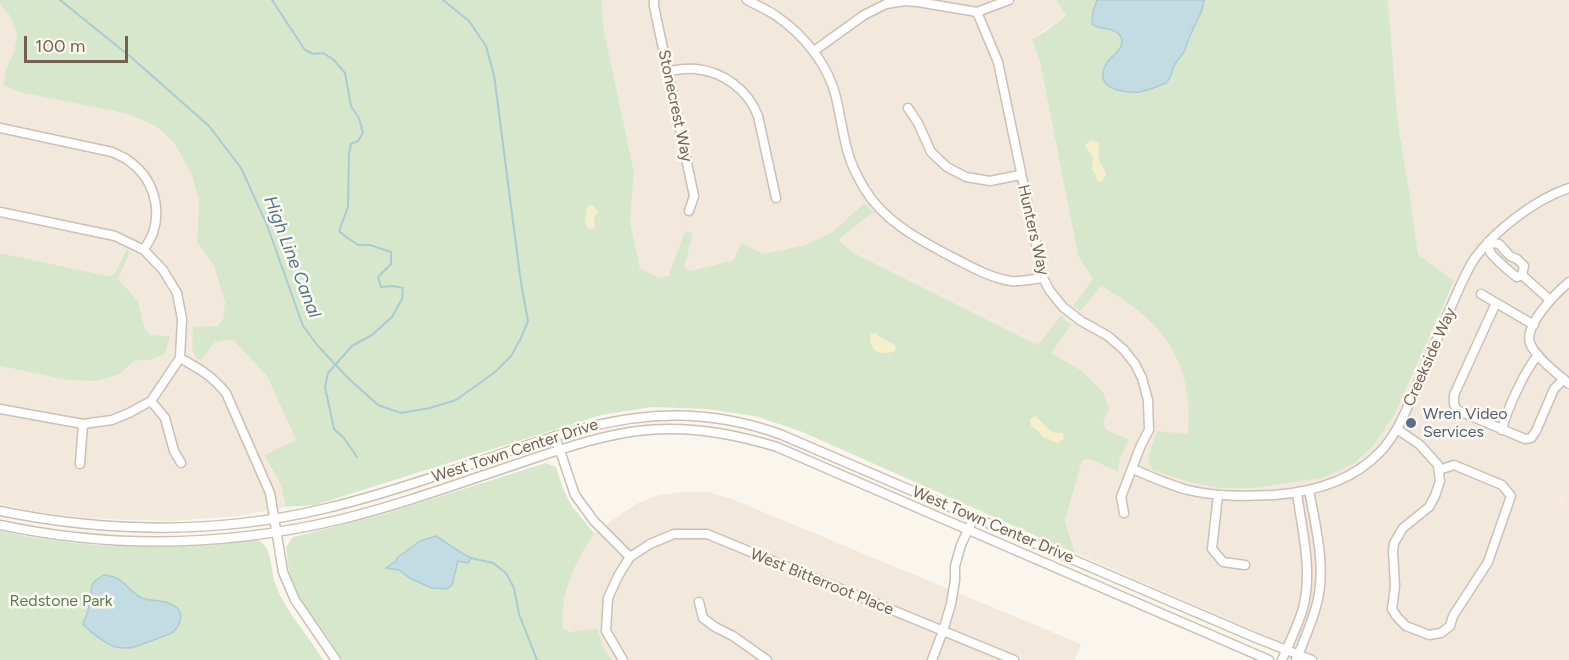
<!DOCTYPE html>
<html>
<head>
<meta charset="utf-8">
<style>
	body { margin:0 }
	#map { position:relative; width:1569px; height:660px; overflow:hidden; background:#fbf6ed; font-family:Figtree,sans-serif }
	canvas { display:block }
	.scale { position:absolute; left:24px; top:36px; width:104px; height:27px; box-sizing:border-box; border:3px solid #746052; border-top:0; padding-left:8px; font-size:18px; line-height:21px; white-space:nowrap; color:#746052; -webkit-text-stroke:4px #fdfaf3; paint-order:stroke }
</style>
</head>
<body>
<div id="map">
<canvas width="1569" height="660"></canvas>
<div class="scale">100 m</div>
</div>
<script>
const g = document.querySelector('canvas').getContext('2d');
g.lineJoin = 'round';
function fill(path, color) { g.fillStyle = color; g.fill(path, 'evenodd'); }
function strokePath(path, color, width, dash) { g.strokeStyle = color; g.lineWidth = width; g.lineCap = dash ? 'butt' : 'round'; g.setLineDash(dash || []); g.stroke(path); }
function label(font, color, halo, rows, align = 'center') {
  g.font = font + ' Figtree,sans-serif'; g.lineWidth = 5; g.setLineDash([]); g.textBaseline = 'middle'; g.strokeStyle = halo; g.fillStyle = color; for (const [text, x, y, turn = 0] of rows) {
    g.save(); g.translate(x, y); g.rotate((+turn || 0) * Math.PI / 180); g.textAlign = isNaN(turn) ? turn : align; if (halo) g.strokeText(text, 0, 0); g.fillText(text, 0, 0); g.restore();
  }
}
fill(new Path2D(`
	M602,0h454l10,16 -34,23 8,23 38,194 15,23 -13,31 21,-25 20,11 24,19 15,15 16,25 10,26 4,34 -2,20 -36,35 37,12 33,6h34l118,-43 21,-31 59,-132 -36,-28 -8,-59 -12,-71 -10,-124h181v477l-12,32 12,6v145h-247l-247,-107 -10,-32 17,-60 7,-2 29,13 2,-13 9,-20 -23,-9 -24,-59 -32,-18 20,-29 -9,-7 -23,28 -184,-92 -16,-13 34,-28 -7,-8 -34,29 -26,12 -115,26 -7,-4 10,-34 -24,42 -10,3 -19,-10 -10,-46 4,-50 -31,-146z
	M0,4l10,12 7,19 -3,17 -8,17 -3,16 21,8 104,21 28,14 18,16 17,29 8,27 -2,42 17,24 11,37 -2,16 -6,7 -2,16 18,-2 34,36 29,64 -32,15 16,28 6,24 -48,9 -66,5 -41,-1 -46,-2 -52,-7 -33,-7v-138l67,14 53,-6 14,-13 15,-1 20,-24 -18,-1 -6,-6 -7,-28 -20,-22 12,-27 -5,-3 -10,24 -7,3 -108,-23z
	M682,492h26l24,7 349,145 -6,16h-463l-7,-9 -8,-23 -28,4 -6,-4 -2,-13 6,-32 14,-29 13,-21 42,-29 23,-9z`), '#f2e9dc');
fill(new Path2D(`
	M1569,477v38l-12,-5z`), '#f6e8e0');
fill(new Path2D(`
	M0,0h602l1,26 31,146 -4,50 10,46 19,10 10,-3 16,-44 8,2 -9,34 6,4 44,-11 7,-17 23,11 41,-9 26,-12 34,-30 8,9 -35,28 16,13 184,92 23,-29 10,9 -20,28 31,18 21,21 6,18 -6,11 3,9 23,9 -9,20 -2,13 -29,-13 -7,2 -17,60 10,32 -275,-122 -45,-15 -48,-7 -55,-2 -51,8 -286,90 -29,2 -6,-24 -16,-28 32,-15 -29,-64 -34,-36 -18,2 -14,18 -5,-2 -4,-10 1,-21 24,-1 6,-7 2,-16 -11,-37 -17,-24 2,-42 -8,-27 -17,-30 -18,-16 -28,-13 -105,-21 -20,-8 3,-16 8,-17 3,-17 -7,-19 -10,-12z
	M1056,0h332l10,124 12,71 8,59 36,27 -59,133 -21,31 -21,19 -28,13 -69,11h-35l-32,-6 -37,-12 -4,-12 9,-27 31,3c6,-73 -25,-113 -87,-148l-21,25 -7,-5 20,-27 -15,-23 -38,-194 -8,-23 14,-8 20,-15z
	M126,249l4,3 -12,27 20,22 7,28 6,6 19,1 -5,18 -16,6 -15,1 -14,13 -24,7 -29,-1 -67,-14v-113l108,23 7,-3z
	M546,463l10,4 7,21 8,17 23,28c-18,29 -35,60 -31,95l6,4 28,-4 8,23 7,9h-271c-15,-31 -45,-55 -52,-90 -2,-7 -2,-16 -3,-23l7,-10 85,-21z
	M0,531c17,3 33,7 50,9 69,10 138,7 208,0 15,8 12,28 17,43 10,29 33,51 48,77h-323z`), '#d6e7cc');
fill(new Path2D(`
	M1091,140l8,3c0,5 -1,11 0,16 3,10 13,15 1,23l-3,-1 -1,-6 -4,-6 1,-12 -8,-11 2,-3z
	M591,205l8,6 -5,6 1,10 -2,2 -5,-1 -3,-6 2,-15z
	M875,333l8,6 11,5 2,5 -2,3c-4,0 -7,1 -11,1 -10,0 -15,-11 -12,-19z
	M1035,416c6,4 11,13 18,16 4,1 7,1 10,1l1,6 -7,4 -14,-6 -5,-6 -7,-5 -1,-7z`), '#f5efcc');
const water = new Path2D(`
	M1097,0h107c-1,14 -9,23 -14,36 -2,4 -3,9 -5,14 -3,6 -8,10 -11,16 -3,7 -2,11 -8,17 -8,3 -18,8 -27,9 -12,1 -39,-2 -36,-19 2,-15 15,-18 18,-27 1,-3 1,-7 0,-9 -6,-11 -21,-6 -29,-13l1,-12z
	M436,536c13,8 22,16 35,22l-3,5 -10,-2 -6,24 -5,4 -15,-1 -21,-9 -12,-9 -13,-2 10,-7 2,-4 22,-16z
	M104,575c21,2 22,15 38,23 11,4 26,1 35,10 7,6 3,18 -4,24 -4,3 -38,15 -43,16 -4,0 -10,0 -14,-1 -9,-2 -27,-16 -33,-23l5,-13 4,-26 3,-4z`);
fill(water, '#c3dce3');
strokePath(water, '#abcbd3', 1.5);
strokePath(new Path2D(`
	M60,0l72,58 77,68 32,42 26,57 36,101 15,20 30,32 30,27 23,8 29,-5 26,-8 39,-28 16,-16 10,-18 7,-17 -7,-38 -27,-208 -8,-29 -17,-25 -26,-21
	M272,0l33,50 8,4 10,-1 11,7 11,13 6,33 8,12 4,15 -5,8 -7,3 -2,9 -1,54 -9,24 7,6 12,8h12l21,7v12l-13,13 3,10 12,-1 10,2 -1,11 -10,18 -20,18 -20,11 -24,27 -3,14 9,42 10,9 13,19
	M471,558l22,5 13,10 8,15 5,26 18,46`), '#abcbd3', 2);
const minor = new Path2D(`
	M654,0v6l40,190 -5,15
	M747,0c9,5 19,9 28,15 28,19 53,49 61,82 5,21 7,42 14,62 3,10 9,20 14,29 19,32 52,50 84,67 20,10 41,23 63,26 10,1 21,-2 32,-3
	M977,12l21,50 45,216 7,13 13,16 18,14 27,15 16,14 11,14 7,14 6,22 1,30 -8,15 -20,52 3,16
	M814,51l50,-36 22,-11 18,-3 14,1 59,10 32,-12
	M668,71c9,-1 19,-3 28,-2 28,3 52,21 62,47l18,82
	M908,108l10,15 13,29 16,15 19,10 24,4 30,-6
	M0,128l112,24c6,3 12,5 17,9 23,16 33,45 24,72 -2,5 -6,11 -9,17
	M0,212l115,24 29,14 19,20 14,23 5,26 -2,39 -29,43 -22,12 -17,7 -29,4 -83,-15
	M1488,242l11,2 11,12 7,3 7,7 -2,9 -5,2c-4,-2 -25,-21 -27,-25 -1,-3 -1,-6 -2,-10z
	M1522,275l28,25
	M1569,282c-13,11 -45,43 -39,61 5,14 28,31 39,41
	M1481,294l53,31
	M1496,303l-42,92v9l3,6 68,29 6,-1 5,-7 18,-42 10,-10
	M180,358c20,11 31,17 46,35l44,100 13,79 12,28 41,60
	M151,401l14,17 9,33 7,12
	M1397,429l23,16 18,20 2,16 -5,15 -6,11 -26,21 -9,15 -1,8 2,35 -3,23 5,8 9,9 23,9 12,-2 9,-7 3,-10 35,-54 23,-66 -9,-11 -48,-20 -15,5
	M1502,430c4,-19 23,-60 36,-75
	M555,436l20,59 19,26 36,36
	M80,464l3,-40
	M1133,469c18,8 36,16 55,21 28,7 58,6 86,5 40,-3 80,-15 107,-44 18,-20 27,-45 37,-68 11,-25 22,-51 33,-76 7,-16 14,-34 24,-49 20,-28 61,-59 94,-70
	M1218,495l-6,54 11,13 22,3
	M0,511c106,22 218,23 323,-2 48,-11 96,-27 143,-43 111,-38 199,-74 316,-31l474,203 56,22
	M0,525c112,24 227,21 338,-5 62,-15 122,-37 182,-57 42,-14 83,-29 127,-33 44,-4 88,4 130,17l492,213
	M699,602l4,16 12,9 18,9 34,24
	M623,660l-17,-29 2,-33 10,-22 12,-19 20,-13 24,-10h33l307,126
	M932,660l11,-29 8,-27 4,-24v-14l6,-21 13,-28
	M1282,660c7,-17 16,-34 21,-52 10,-37 -1,-77 -6,-115
	M1296,660c7,-17 15,-35 20,-53 11,-37 0,-79 -7,-117`);
strokePath(minor, '#ccbfb4', 11);
strokePath(minor, '#fff', 8);
for (const [x, y, r, color] of [
	[1411,423,6,"#5c6f8a"]
]) { const dot = new Path2D(); dot.arc(x, y, r, 0, 2 * Math.PI); g.fillStyle = color; g.fill(dot); strokePath(dot, '#fdfaf3', 2); }
label('16px', '#746052', '#fdfaf3', [
	["Stonecrest Way",675,106,78],
	["Hunters Way",1033,230,77],
	["Creekside Way",1430,357,-66],
	["West Town Center Drive",515,451,-18],
	["West Town Center Drive",993,525,23],
	["West Bitterroot Place",822,582,22]
]);
label('16px', '#4e5e75', '#fdfaf3', [
	["Wren Video",1423,414],
	["Services",1423,432]
], 'left');
label('16px', '#597d4e', '#fdfaf3', [
	["Redstone Park",61,601]
]);
label('italic 18px', '#4e7884', '#fdfaf3', [
	["High Line Canal",292,257,69]
]);
</script>
</body>
</html>
